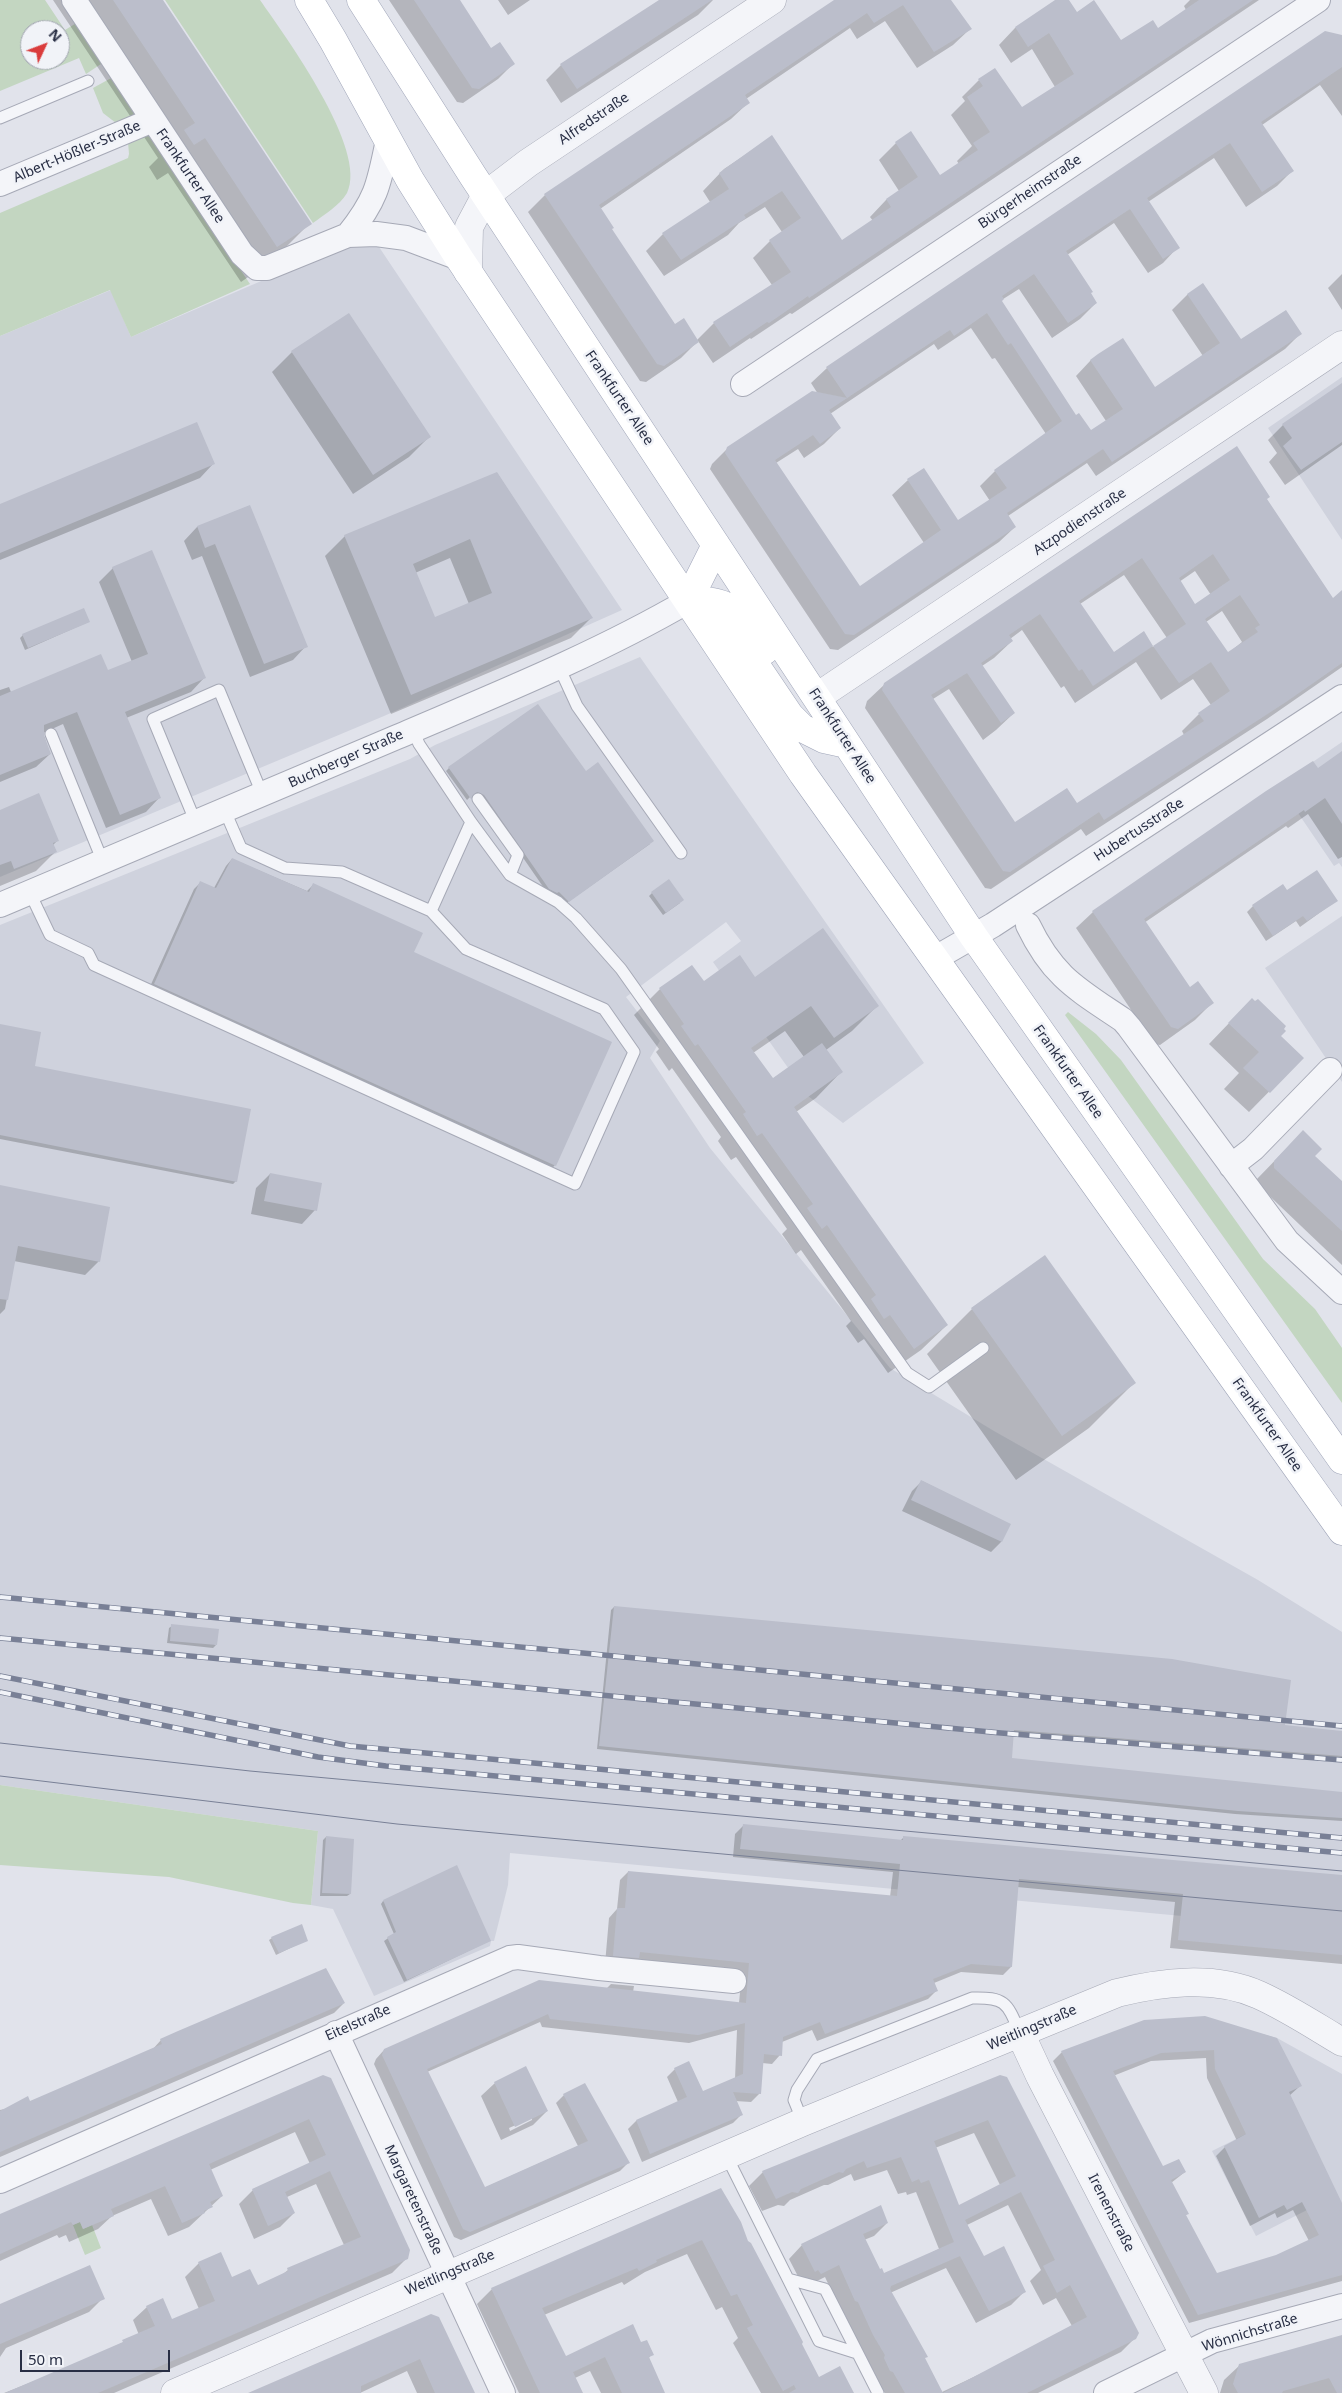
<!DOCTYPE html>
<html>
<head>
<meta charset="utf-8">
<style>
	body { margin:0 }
	#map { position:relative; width:1342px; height:2393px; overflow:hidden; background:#e1e3eb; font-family:"Noto Sans",sans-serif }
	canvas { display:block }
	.north { position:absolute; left:20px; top:20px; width:50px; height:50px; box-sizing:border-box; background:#f1f3f8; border:1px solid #a1a4b0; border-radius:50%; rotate:47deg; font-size:14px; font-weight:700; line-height:20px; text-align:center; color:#282e44 }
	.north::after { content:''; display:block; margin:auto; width:18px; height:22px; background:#da3c3c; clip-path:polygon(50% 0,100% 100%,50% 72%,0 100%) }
	.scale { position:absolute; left:20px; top:2350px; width:150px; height:22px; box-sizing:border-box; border:2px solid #282e44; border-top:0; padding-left:6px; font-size:15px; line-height:18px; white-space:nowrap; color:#282e44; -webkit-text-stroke:4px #f1f3f8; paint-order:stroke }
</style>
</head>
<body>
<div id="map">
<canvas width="1342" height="2393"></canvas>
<div class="north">N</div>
<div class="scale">50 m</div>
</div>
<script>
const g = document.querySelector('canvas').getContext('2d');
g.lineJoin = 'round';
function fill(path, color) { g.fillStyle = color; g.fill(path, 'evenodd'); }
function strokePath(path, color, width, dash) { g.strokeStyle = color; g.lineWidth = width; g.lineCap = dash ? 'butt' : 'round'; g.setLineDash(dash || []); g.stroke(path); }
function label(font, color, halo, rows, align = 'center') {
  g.font = font + ' "Noto Sans",sans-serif'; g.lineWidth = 5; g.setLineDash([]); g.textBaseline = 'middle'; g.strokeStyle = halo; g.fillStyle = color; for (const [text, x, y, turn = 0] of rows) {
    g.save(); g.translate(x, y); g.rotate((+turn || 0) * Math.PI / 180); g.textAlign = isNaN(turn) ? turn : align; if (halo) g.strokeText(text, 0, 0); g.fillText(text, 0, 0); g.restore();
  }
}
fill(new Path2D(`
	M377,244l245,366 -238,106 -384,161v-541l111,-46 20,47 207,-89z
	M1342,377v163l-74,-112z
	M640,657l284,406 -81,60 -35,-27 -95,-134 28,-21 -15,-19 -100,75 34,44 -10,17 60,90 180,220 104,63 264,149 84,52v299l-832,-78 -2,32 -14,56h-3l-1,5 -116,50 -41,-87 -22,-4 7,-74 -318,-46v-860l410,-166 25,-14z
	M1342,742v125l-3,-4 -5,3 -55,-81z
	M1342,916v166l-77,-114z
	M1259,2033l18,5 65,36v129l-35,7 -51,26 -44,-85 34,-17z`), '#cfd2dd');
fill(new Path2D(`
	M0,0h45l20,30 13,-8 26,40 -18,12 -7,-16 -79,33zM30,30h30v30h-30z
	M165,0h95c25,36 109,150 87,193 -8,13 -22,21 -34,30z
	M113,77l24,40 -21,6 -13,-10 -10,-25z
	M146,134l4,1 100,149 -119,53 -21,-47 -110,46v-123l128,-55 1,-4 -1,-12z
	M1068,1012l28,22 25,26 142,199 52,50 27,39v55l-277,-388z
	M0,1785l318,46 -7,74 -18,-2 -124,-26 -169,-12z
	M80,2222l3,7 9,-4 9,23 -16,7 -12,-30z`), '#c3d6c1');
fill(new Path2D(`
	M53,0h109l148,223 -36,36 -33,23 -73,-109 -11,7 -8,-13 9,-9z
	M389,0h70l32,49 22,15 -15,15 -35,24 -6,-1z
	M498,0h32l-22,15z
	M660,0h53l-15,15 -137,88 -15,-23 15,-15z
	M836,0h114l20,29 -17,16 -36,23 -32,-47 -28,18 -7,-11 -104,71 2,4 -17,16 -131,90 11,21 64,95 22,15 17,-17 58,-38 -19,-27 17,-17 12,-9 -17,-25 -26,16 -11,12 -64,41 -18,-25 17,-17 47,-32 -7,-11 21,-22 48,-32 70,105 31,-21 -3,-4 16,-17 13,-9 -20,-31 17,-17 15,-10 29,44 19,-13 -2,-3 15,-15 -21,-31 14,-14 -3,-4 17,-17 16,-10 26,39 34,-22 -23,-38 -21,14 -12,-18 16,-17 42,-28h10l9,14 45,28 37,-12 28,-20 -2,-4 6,-6h69l-467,314 -2,-1 -39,26 -1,-1 -37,25 -15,-22 -17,17 -35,24 -6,-1 -112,-169 17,-17z
	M1342,36v80l-22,-31 -58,40 30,46 -15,15 -31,21 -32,-49 -66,44 30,45 -15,16 -15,10 -34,-50 -47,32 29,48 -16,16 -28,19 -33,-49 -19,12 76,116 14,15 16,-11 -30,-45 15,-16 64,28 48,-32 -31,-46 16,-16 52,47 60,-7 -15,15 -189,127 -9,-13 -79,53 7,11 -16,15 -161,108 -8,-1 -120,-180 2,-5 16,-16 90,-54 -7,-11 16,-15zM971,328l21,31 3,-1 51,76 -51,37 -15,15 10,15 -32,21 -50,-42 -16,15 32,48 -64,45 -84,-125 22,-14 6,9 20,-14 16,-16 -10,-14 104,-70 4,6z
	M1342,274v36l-14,-22z
	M292,352l137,85 -20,20 -56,37 -81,-122z
	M1342,385v60l-57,40 -16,-23 8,-9 -9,-13 15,-15z
	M1236,448l30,51 67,101 9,7v60l-75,52 -181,117 -5,-7 -90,60 -6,-1 -120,-180 2,-7 18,-17zM1195,571l16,24 -17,11 -15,-24zM1124,575l43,63 -14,9 -9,-14 -31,20 -33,-49zM1222,611l20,31 -15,12 -21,-32zM1022,630l39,58 3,-2 11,17 61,-41 25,38 32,-21 18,26 -12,9 -17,17 2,4 -108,70 -62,19 -81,-125 16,-10 34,51 13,-10 18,-17 -32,-47 12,-8 18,-17 -2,-2z
	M213,464l-13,14 -200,82v-55z
	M497,473l94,145 -20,20 -180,76 -66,-158 20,-20zM450,558l19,46 -35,15 -19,-46z
	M249,506l57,140 -13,14 -43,17 -48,-121 -10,4 -8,-19 13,-14z
	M113,568l91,110 -13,14 -65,26 33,80 -13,14 -40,16 -43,-104 -20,9 7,21 -14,13 -36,15v-92l9,-3 2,5 96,-20 25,-10 -33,-80z
	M88,622l-63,28 -5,-12 3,-3z
	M1342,759v98l-4,2 -30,-45 -20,14 -2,-2 -142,97 45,66 23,14 -17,17 -35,25 -6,-1 -78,-116 17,-16 224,-143z
	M449,768l136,5 65,71 -85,60 -9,-10 -2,1 -8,-4 -65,-94 -8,-3 -6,6 -21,-29z
	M0,811l58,29 -5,5 3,6 -20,20 -36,15z
	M232,859l75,32 6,-6 100,68 142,212 -7,7 -400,-181 46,-102 6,-6 14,5 12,-22z
	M1287,892l49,9 -36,26 -4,-6 -30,20 -19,-29 6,-6z
	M652,893l28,10 -17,12 -14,-19z
	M692,966l11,16 52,-4 122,28 -25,25 -26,19 15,22 -25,26 -20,14 151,213 -26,25 -33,23 -24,-34 -6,4 -12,-17 5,-5 -50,-71 -5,4 -14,-20 5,-5 -51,-72 -5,3 -13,-19 3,-4 -49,-69 -3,3 -13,-19 3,-3 -25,-34 26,-26zM785,1031l19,26 -32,23 -19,-27z
	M1232,1020l48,16 22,22 -53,54 -25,-23 15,-16 -30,-29z
	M0,1025l33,42 203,114 -3,3 -233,-45z
	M1286,1149l28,7 28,27v82l-84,-80 -1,-6z
	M270,1174l45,36 -13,14 -51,-10 5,-26z
	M0,1187l99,74 -14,14 -71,-14 -9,48 -5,5z
	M1044,1257l90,126 -45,45 -73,52 -89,-126 45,-45z
	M922,1481l87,44 -8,17 -10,10 -89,-41 10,-20z
	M614,1607l669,119 59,6v26l-330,-25 -2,26 332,35v27l-107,-7 -638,-65 14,-139z
	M172,1626l44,19 -3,3 -46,-5 2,-15z
	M743,1826l157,15 4,-4 438,39v88l-172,-16 5,-46 -158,-15 -6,80 -8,8 -42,-3 -27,11 3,7 -9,9 -111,42 -5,-11 -30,12 -2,13 -8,9 -10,-1 -2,30 -9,9 -16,-1 6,14 -8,8 -91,39 -14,-33 8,-8 42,-19 -11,-25 8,-8 28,24 32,-14 2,-49 -48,13 -147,-16 -2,-5 -113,50 57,116 94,-42 -22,-43 8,-8 64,68 -8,8 -159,69 -7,-3 -80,-173 2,-5 8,-9 222,-61 5,-5 23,2 -1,6 106,11 3,-32 -107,-10 -30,3 4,-46 8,-9 3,-29 8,-8 262,25 3,-25 -160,-15 2,-23z
	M326,1837l24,57 -3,2h-27l3,-56z
	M383,1901l106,40 -85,41 -20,-41 10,-7 -13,-30z
	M272,1938l35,2 -31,15 -7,-15z
	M344,2003l-10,10 -334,144v-47l30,-7 122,-53 9,-10z
	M1276,2039l24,47 -11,10 53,110v75l-153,42 -136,-262 9,-9zM1206,2058l1,20 30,63 -12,6 -9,9 34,70 25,-13 2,5 16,-8 16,31 -33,16 -60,18 -31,-59 3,-3 -17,-30 14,-11 -23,-4 -49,-92 38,-15z
	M323,2077l84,181 -15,15 -278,120h-110l68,-27 67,-31 -6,-15 14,-13 25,14 27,-12 -14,-32 14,-14 33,16 25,8 26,-13 5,-4 56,-25 -28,-61 -29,13 7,16 -14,14 -26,12 -15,-35 14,-14 57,-26 -15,-32 -85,38 12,26 -33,31 -21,9 -17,-37 -39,17 -14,13 -29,13 -3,-7 -7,3 -2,-3 -57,26v-45z
	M1000,2077l135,261 -14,14 -83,41h-153l-8,-9 -6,-12 1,-3 -12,-20 -15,-34 -3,-1 -17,-37 -18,9 -5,-2 -13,-25 13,-14 85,-22 -13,13 -10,4 15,31 5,4 55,-26 -23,-57 -9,3 -1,-3 -8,2 -11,-24 -33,11 -3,-7 -23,11h-4l-34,15 -6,6 -6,-1 -16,6 -13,-25 14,-14zM974,2133l26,52 -42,22 -23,-59zM1008,2205l33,65 -11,11 13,24 13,-7 16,28 -73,39 -57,27 -52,-99 56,-25 30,55 35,-18 14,-14 -41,-33 -17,-33z
	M495,2083l52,28 -14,14 -32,15 -20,-44zM532,2118v2l-22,11 -1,-3z
	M720,2190l99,189 33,14h-91l-28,-50 5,-5 -16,-31 -6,3 -29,-56 -42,18 -21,13 -2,-3 -78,33 21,43 75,-14 12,10 -4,5 16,34h-63l-11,-22 -15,7 7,15h-63l-42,-89 15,-15z
	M103,2298l-14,14 -83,36 -6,9v-51z
	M431,2315l43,78h-57l-10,-22 -47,22h-109z
	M1342,2338v55h-122l4,-13 16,-15z`), '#0003');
fill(new Path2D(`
	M113,0h50l149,224 -35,23 -72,-109 -11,7 -10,-15 11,-7z
	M414,0h46l31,48 9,-6 15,22 -36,25 -7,-1z
	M659,0h53l-135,89 -17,-25z
	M834,0h117l21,29 -38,23 -31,-47 -29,18 -7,-10 -122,82 5,8 -151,102 15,23 -2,1 63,95 9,-6 15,24 -35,24 -7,-2 -113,-170z
	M1055,0h14l8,12 17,-12 27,40 32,-20 5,8 41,-28h54l-444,298 -1,-2 -39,27 -2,-1 -37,25 -17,-25 78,-50 -22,-32 32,-22 -19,-27 -38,24 2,3 -65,42 -19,-27 67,-44 -10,-16 53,-38 70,105 49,-33 -5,-8 32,-22 -23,-35 16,-11 29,44 38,-25 -5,-7 17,-11 -23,-35 16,-11 -5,-7 17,-11 27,39 52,-33 -25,-41 -21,14 -13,-20z
	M1325,31l17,4v32l-81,55 33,49 -32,21 -32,-49 -83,55 33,50 -17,11 -33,-50 -64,42 27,41 -2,1 6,10 -29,20 -34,-49 -32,22 2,3 -2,2 74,114 3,-2 12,17 32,-21 -33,-49 8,-6 25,-16 32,49 65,-44 -33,-49 16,-11 38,56 45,-29 16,24 -190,128 -9,-13 -96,64 9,14 -162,108 -9,-1 -120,-181 2,-6 85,-56 35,7 -21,-31zM987,313l21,32 3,-2 51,78 -68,49 13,18 -49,32 -34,-52 -17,11 34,51 -81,56 -85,-126 38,-25 7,9 21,-16 -12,-18 121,-80 4,6z
	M349,313l82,124 -58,38 -82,-124z
	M1342,383v59l-41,28 -18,-24 9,-8 -10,-14z
	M197,422l18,42 -215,89v-49z
	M1237,446l33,51 -3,2 66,99 9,-8v73l-56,39 -182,118 -5,-8 -89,60 -7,-1 -121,-181 2,-7zM1213,554l17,26 -35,24 -16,-26zM1142,558l44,66 -33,22 -9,-15 -30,21 -35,-51zM1240,595l20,30 -5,3 3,4 -30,20 -23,-33zM1040,614l39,57 3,-2 11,17 60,-40 26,37 32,-21 19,29 -32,22 6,8 -127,82 -10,-15 -52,34 -84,-127 36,-22 34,50 14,-10 -34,-50 32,-22 -4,-6z
	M497,472l96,146 -182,77 -67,-160zM470,539l22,54 -57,24 -22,-53z
	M250,505l58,142 -44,17 -49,-120 -10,4 -8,-22z
	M152,550l54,128 -81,34 36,86 -41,17 -43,-103 -33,13v11l7,18 -51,21v-79l101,-42 7,16 40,-16 -36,-87z
	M84,608l6,14 -62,26 -6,-14z
	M538,704l48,67 12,-9 56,79 -85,61 -10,-10 -2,1 -8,-4 -65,-94 -7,-3 -6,7 -23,-32z
	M1342,751v73l-17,-26 -20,14 -1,-2 -160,109 46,68 8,-6 16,22 -36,26 -7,-2 -79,-116 174,-120 47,-30 5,7z
	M39,793l20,48 -6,2 4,9 -43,17 -3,-8 -11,4v-55z
	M232,858l77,34 4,-9 110,50 -9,19 198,90 -56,124 -402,-182 46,-103 16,7z
	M1317,870l21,31 -31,20 -4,-5 -30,20 -21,-31 31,-21 4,6z
	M669,879l15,21 -18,13 -15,-21z
	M823,928l56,78 -45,32 -23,-32 -60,42 22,30 49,-35 21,29 -49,35 154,218 -34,24 -24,-34 -6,4 -13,-20 5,-4 -49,-70 -5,4 -15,-21 6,-4 -51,-71 -5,3 -14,-22 3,-2 -48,-68 -3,2 -14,-20 3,-2 -25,-36 33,-23 12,16 36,-26 15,22z
	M1252,998l3,3 3,-2 28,27 -2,3 2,2 -5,5 23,22 -34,35 -27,-25 16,-16 -31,-29z
	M0,1024l41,8 -6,34 216,43 -14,73 -237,-47z
	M1303,1130l19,19 -7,7 27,25v50l-68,-63v-7z
	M270,1173l52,10 -5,28 -53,-10z
	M0,1185l110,22 -10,55 -82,-16 -10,54 -8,-1z
	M1045,1255l91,128 -74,53 -91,-128z
	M921,1480l90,44 -9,18 -91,-42z
	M614,1606l558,53 119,21 -6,45 57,6v25l-328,-26 -2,28 330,34v26l-104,-7 -639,-65z
	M171,1624l48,5 -2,16 -47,-4z
	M743,1824l160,16v-4l439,39v80l-164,-15 5,-46 -164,-15 -7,88 -41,-3 -38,15 5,12 -113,43 -5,-12 -37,15 -1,19 -18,-2 -3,40 -28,-2 10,23 -93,39 -14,-34 51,-23 -13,-29 15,-7 14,30 40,-17 2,-51 -47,12 -148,-16 -2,-5 -121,55 58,118 103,-46 -25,-47 22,-11 45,80 -160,69 -7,-3 -81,-174 2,-6 155,-69 207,23 3,-40 -109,-11 -1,6 -26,-2 4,-48h8l3,-37 269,25 3,-32 -160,-15z
	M326,1836l28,3 -3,55 -29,-1z
	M457,1865l34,76 -84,39 -20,-43 9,-5 -13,-32z
	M302,1924l6,17 -29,12 -8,-16z
	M326,1968l19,35 -345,149v-41l28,-15 2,5 132,-57 -2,-5 18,-8z
	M1205,2016l72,22 25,48 -13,6 53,111v72l-144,40 -137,-264 83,-31zM1214,2050l1,19 31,65 -22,12 35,72 25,-13 3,5 15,-8 17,33 -43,20 -59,18 -31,-58 3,-1 -18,-34 15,-8 -7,-13 -16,7 -50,-95 48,-18z
	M526,2066l22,45 -33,16 -21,-45z
	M323,2075l8,3 79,172 -2,9 -310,134h-93l118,-51 -1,-2 33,-14 -9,-20 17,-8 9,21 43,-18 -17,-39 23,-10 11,25 18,-8 8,16 30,-14 -1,-3 74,-31 -31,-66 -45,21 10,21 -27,13 -16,-37 74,-34 -17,-36 -100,45 14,32 -13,6 3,5 -9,4 1,2 -23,10 -17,-37 -54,23 3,7 -31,13 -3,-7 -7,3 -2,-3 -71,32v-40z
	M1000,2075l7,2 132,256 -3,6 -109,54h-122l-12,-21 -3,-1 -6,-13 1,-3 -12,-20 -15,-33 -3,-1 -16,-36 -18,9 -3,-4 -3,2 -14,-28 80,-39 7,18 -25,11 17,35 2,-1 2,5 70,-31 -25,-62 -8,3 -2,-4 -7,3 -11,-25 -34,11 -3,-7 -18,8 -3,4 -4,-1 -38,17 -3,4 -6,-1 -16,7 -14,-28zM988,2120l28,56 -57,29 -25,-64zM1021,2192l34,68 -12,6 14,27 13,-8 17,32 -144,76 -18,-35 3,-1 -38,-68 1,-3 69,-30 29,55 37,-19 -22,-46 -20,10 -19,-36z
	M721,2188l20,34 7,19 3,2 52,99 -1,2 17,33 21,-11 14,27h-65l7,-4 -2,-4 -11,6 -36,-63 6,-3 -16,-31 -6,2 -29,-56 -46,20 1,2 -18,9 -2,-3 -95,40 24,48 67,-32 8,18 6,-2 7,15 -5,2 16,36h-43l-17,-36 -32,15 10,21h-43l-49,-105z
	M90,2265l15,34 -105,45v-40z
	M431,2314l8,3 36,76h-40l-15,-34 -59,27v7h-113z
	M1342,2335v58h-5l-8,-15 -46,13 -1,2h-44l-5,-9 6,-20z`), '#bbbecb');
const service = new Path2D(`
	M0,118l88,-37
	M559,667l18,39 104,147
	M413,730l6,14 52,78 39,53 48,27 18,16 45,51 286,404 22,14 54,-39
	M51,734l52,128
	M478,799l40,56 -8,20
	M225,811l16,37 44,20 57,4 89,39
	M196,823l-43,-104 66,-29 44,106
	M30,893l20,42 38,18 6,12 481,219 59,-132 -30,-43 -138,-60 -35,-38 40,-89
	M803,2122l-9,-22 3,-10 20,-31 155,-61c34,-1 35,5 48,35
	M726,2155l93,186 38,12
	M788,2279l37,10 53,104`);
const minor = new Path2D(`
	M74,0l168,254 15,14h10l81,-33 28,-1 30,4 53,20
	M0,184l153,-64
	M348,235c29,-36 31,-51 40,-95
	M743,384l575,-384
	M0,905c133,-55 265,-112 397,-168 98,-42 198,-82 291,-136
	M1028,925c25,52 49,64 95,95l6,7 158,214 55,51
	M934,959l59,-34 349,-228
	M1231,1166l22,-17 77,-79
	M336,2033l167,360
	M0,2181l510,-223 8,-1 81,11 135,13
	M1106,2393l106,-52 130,-35`);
const tertiary = new Path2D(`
	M468,272l1,-45 17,-32 42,-32 244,-163
	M817,697l525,-352
	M1020,2033l20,43 164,317
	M175,2393l628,-271 314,-129c45,-11 97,-18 142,2 29,13 56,31 83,47`);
const primary = new Path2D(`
	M309,0l24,40 77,140 49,78 344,516 539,757
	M361,0l112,176 501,761 368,523
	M688,601l28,-56
	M690,601c46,-2 51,16 74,50
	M707,616l33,26 50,74 12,12 22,11 23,5`);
strokePath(service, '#a6a9b6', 13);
strokePath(minor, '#a6a9b6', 26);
strokePath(tertiary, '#a6a9b6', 29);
strokePath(primary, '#9fa5b8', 29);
strokePath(service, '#f4f5f9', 11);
strokePath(minor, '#f4f5f9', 24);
strokePath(tertiary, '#f4f5f9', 28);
strokePath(primary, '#fff', 28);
strokePath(new Path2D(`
	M0,1743l250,28 1092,100
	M0,1776l397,48 945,87`), '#798096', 1);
const rail = new Path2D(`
	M0,1597l1342,129
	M0,1638l1001,95 341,27
	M0,1676l350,70 992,92
	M0,1692l318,65 68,9 956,87`);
strokePath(rail, '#798096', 5.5);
strokePath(rail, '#f1f3f8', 4, [11]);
label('14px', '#282e44', '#f1f3f8', [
	["Alfredstraße",594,119,-34],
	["Albert-Hößler-Straße",77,152,-23],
	["Frankfurter Allee",190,176,56],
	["Bürgerheimstraße",1030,192,-34],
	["Frankfurter Allee",619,398,56],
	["Atzpodienstraße",1080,522,-34],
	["Frankfurter Allee",842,736,57],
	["Buchberger Straße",346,759,-24],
	["Hubertusstraße",1139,830,-33],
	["Frankfurter Allee",1068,1072,55],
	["Frankfurter Allee",1267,1425,55],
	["Eitelstraße",358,2023,-24],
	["Weitlingstraße",1032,2028,-23],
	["Margaretenstraße",413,2200,65],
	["Irenenstraße",1111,2213,63],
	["Weitlingstraße",450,2273,-23],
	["Wönnichstraße",1250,2333,-17]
]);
</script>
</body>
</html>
